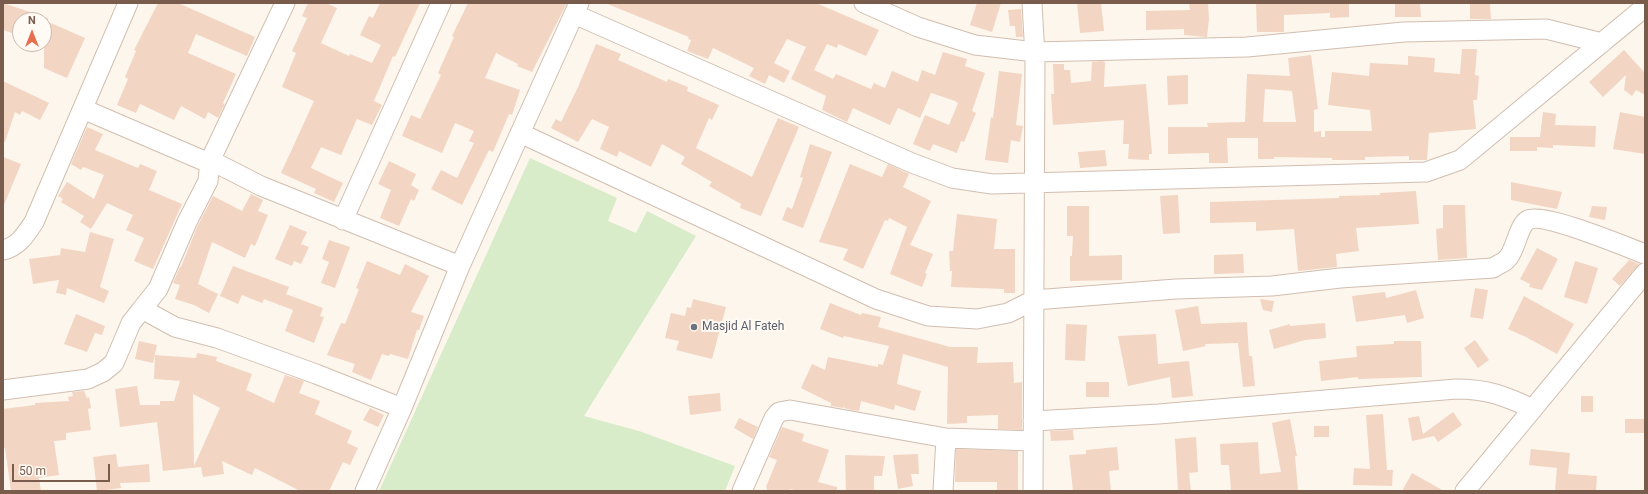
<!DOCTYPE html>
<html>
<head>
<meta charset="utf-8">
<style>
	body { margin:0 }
	#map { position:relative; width:1648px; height:494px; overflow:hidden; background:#fdf6ec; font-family:Roboto,sans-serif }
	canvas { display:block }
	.frame { position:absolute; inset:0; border:4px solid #7a5c4d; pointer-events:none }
	.north { position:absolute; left:12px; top:12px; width:40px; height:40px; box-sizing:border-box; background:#fffaf3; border:1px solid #cabbb1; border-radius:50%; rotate:0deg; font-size:11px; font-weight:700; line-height:16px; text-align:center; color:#7a5c4d }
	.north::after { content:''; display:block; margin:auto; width:14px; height:18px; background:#e76f51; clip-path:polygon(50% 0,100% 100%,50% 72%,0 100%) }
	.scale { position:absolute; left:12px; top:464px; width:98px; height:18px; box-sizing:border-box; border:2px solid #7a5c4d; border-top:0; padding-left:5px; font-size:12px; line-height:14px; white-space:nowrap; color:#7a5c4d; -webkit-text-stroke:3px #fffaf3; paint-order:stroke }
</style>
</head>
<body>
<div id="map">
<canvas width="1648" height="494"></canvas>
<div class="frame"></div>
<div class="north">N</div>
<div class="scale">50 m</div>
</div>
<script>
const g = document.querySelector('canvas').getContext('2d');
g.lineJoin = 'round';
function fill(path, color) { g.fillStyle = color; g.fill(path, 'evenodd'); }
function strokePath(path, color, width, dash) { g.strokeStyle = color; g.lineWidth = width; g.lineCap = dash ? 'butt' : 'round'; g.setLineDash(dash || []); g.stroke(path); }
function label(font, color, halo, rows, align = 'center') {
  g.font = font + ' Roboto,sans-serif'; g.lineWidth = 4; g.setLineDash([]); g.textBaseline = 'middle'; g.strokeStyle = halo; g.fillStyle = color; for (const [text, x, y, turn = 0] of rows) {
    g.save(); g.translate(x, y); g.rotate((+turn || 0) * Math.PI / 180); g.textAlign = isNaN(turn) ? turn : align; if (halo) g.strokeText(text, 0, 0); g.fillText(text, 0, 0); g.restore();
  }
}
fill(new Path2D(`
	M530,158l87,40 -9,23 28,12 11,-22 49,25 -112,180 55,15 96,35 -10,25h-346z`), '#d8ecc9');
fill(new Path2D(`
	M3,3l45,15v2h-28v13l-4,-1 -1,2 -12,-4z
	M158,3h20l77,34 -8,19 -51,-22 -8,19 48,21 -13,29 2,1 -7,14 -10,-6 -3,7 -24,-13 -7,14 -34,-16 -4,9 -19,-8 11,-26 -3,-2 11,-26 -2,-1z
	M308,3h18l11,5 -16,35 28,13 1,-2 22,9 9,-18 -21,-10 9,-19 4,2 7,-15h40l-25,54 -2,-1 -19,45 8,4 -10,20 -15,-6 -16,36 -20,-8 -10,21 32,15 -9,19 -20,-9 2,-4 -35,-16 33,-72 -32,-14 14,-34 -4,-2 15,-33 -5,-2z
	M468,3h99l-35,69 -15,-6 1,-2 -22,-11 -11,25 35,12 -8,25 -3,-1 -16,38 -4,-2 -27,55 -31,-16 10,-19 16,8 17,-35 -5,-2 5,-10 -19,-8 -13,30 -40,-17 9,-21 9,4 21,-44 -3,-2 16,-36 -2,-1z
	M605,3h211l63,27 -13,26 -28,-12 -1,4 -10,-4 -13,26 19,9 3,-5 35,15 3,-6 11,5 7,-17 26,11 4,-12 13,5 8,-23 24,7 -2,7 20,7 -13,38 4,2 -12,29 -3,-1 -4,12 -24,-9 -3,7 -17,-7 12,-29 24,10 9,-22 -3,-2 -24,-8 -11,25 -22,-10 -8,17 -37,-17 -6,14 -25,-12 4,-14 -35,-17 15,-32 -19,-8 -13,24 16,8 -6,12 -15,-8 -4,9 -16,-8 5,-8 -41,-20 -5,11 -21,-8 4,-11 -3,-1 1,-2z
	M977,3h24l-9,29 -22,-7z
	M1077,3h24l3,28 -24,2z
	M1189,3h19l1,16 -2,18 -23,-2v-6l-38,1v-19l44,-1z
	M1256,3h93v14l-19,1v-5l-46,2v17h-27z
	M1395,3h25l1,14h-26z
	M1470,3h20l1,16h-21z
	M1021,9l2,28h-7l-1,-11h-5l-2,-16z
	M44,20l41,18 -18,40 -23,-10z
	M596,44l25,10 -3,6 49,22 1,-3 20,8 -1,4 32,14 -7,15 -3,-2 -13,30 56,29 26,-59 21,9 -38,89 -21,-8 1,-4 -32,-18 3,-4 -31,-18 4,-7 -23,-13 -11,23 -32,-16 -2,6 -17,-8 9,-22 -17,-8 -14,23 -27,-14 5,-9 5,3 17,-35z
	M1462,49h15l-2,26 4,1 -2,24h-4l3,29 -47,4 -2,27h-18v-4l-44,1v3h-33v-2l-58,-1v2h-16v-21h-31l1,25h-19v-10l-41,1v-27h40l-1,-4 38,-1 2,-48 43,2 -2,-18 23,-3 7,54 -4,1v22l7,-1v6h4v-6h47l-2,-21 -42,-5 4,-33 37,4 1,-13 38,2v-9l27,2 -1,14 26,2zM1265,89l27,2 4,31h-33z
	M1624,50l21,23v22l-9,-5 -4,6 -8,-6 2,-15 -23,22 -14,-15z
	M1102,61l3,1 -1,25 42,-3 6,70h-3v6l-21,-1 1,-15h-6l1,-24 -71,5 -2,-31h3l-1,-30h11v6h6l1,13 20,-2 1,-19z
	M999,71l23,3 -6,51 7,1 -3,16 -9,-2 -3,23 -23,-3 6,-43 2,1z
	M1188,75v29l-20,1 -1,-29z
	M3,81l46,22 -9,17 -18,-9 -2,4 -5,-3 -10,30 -2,-1z
	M1543,112l13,2 -1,11 41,1 -1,21 -42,-2v3l-16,-1v4h-27v-14h30z
	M1620,112l25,5v37l-32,-5z
	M87,127l16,7 -8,16 43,18 2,-4 17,7 -8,19 33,14 -29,65 -19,-8 10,-23 -18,-8 7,-15 -26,-12 -16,26 -11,-7 4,-6 -23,-14 2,-3 -5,-3 9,-14 27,17 10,-24 -21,-8 -2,3 -10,-6z
	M810,144l22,8 -29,76 -21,-8 5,-13 5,2 11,-31 -3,-1z
	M1105,150l2,16 -27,2 -2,-16z
	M3,157l18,7 -17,41h-1z
	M389,161l27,13 -5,11 8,5 -5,11 -3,-2 -12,27 -19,-8 11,-28 -13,-6z
	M850,164l32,13 6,-13 21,10 -6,13 28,14 -21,44 23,9 -8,19 2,1 -5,13 -32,-13 17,-47 -18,-9 -1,3 -3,-1 -22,49 -20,-9 5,-11 -29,-7z
	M1511,182l51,10 -5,17 -46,-9z
	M1416,191l3,33 -63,4 3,23 -23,3 1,13 -39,4 -4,-42 -38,2v-9l-46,1v-21l129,-4v-2l41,-1v-2z
	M251,194l12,6 -5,11 10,4 -13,31 -4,-2 -6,14 -33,-16 -14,42 20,10 -9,19 -15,-8 -19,-6 5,-14 -7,-2 1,-3 6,-13h1l16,-40 16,-31 29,15z
	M1178,195l2,38 -17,1 -3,-38z
	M1443,205h22l2,53 -29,2 -2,-31 7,-1z
	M1067,206h22v50l33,-1v25l-52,1v-25h2l1,-20h-6z
	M1592,206l15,1 -2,13 -16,-3z
	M957,214l40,5 -3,30h21v44h-11v-4l-53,-2 1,-16h-2l-1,-20h4z
	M290,225l17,7 -6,12 8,3 -8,17 -7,-3 -2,5 -17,-7z
	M90,232l24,7 -14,48 9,4 -5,12 -37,-15 -1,7 -10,-2 3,-13 -26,4 -4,-25 31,-4 1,-7 24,4z
	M329,240l21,7 -15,41 -14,-5 8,-21 -7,-3z
	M1537,248l21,11 -16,31 -13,-3 1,-3 -10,-5z
	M1243,254l1,19 -30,1v-19z
	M1629,260l10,4 -19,22 -8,-7z
	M367,261l33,14 5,-11 24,12 -18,36 13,4 -5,14h-2l-9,29 -18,-5 -1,2 -7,-2 -11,26 -19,-8 3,-8 -28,-9 14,-32 4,1 14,-35 -3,-1z
	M1575,261l23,7 -11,36 -23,-7z
	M233,266l56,21 -3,7 37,14 -3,8 4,1 -10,26 -29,-12 8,-21 -29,-11 -2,4 -20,-8 -4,9 -18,-8z
	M1475,288l13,2 -5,29 -13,-2z
	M1416,290l8,28 -17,5 -2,-8 -49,7 -4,-26 33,-4 1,6z
	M1524,296l50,28 -17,30 -31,-17 -18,-8z
	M693,299l33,8 -14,52 -36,-9 3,-9 -14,-3 6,-25 14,3 2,-9 4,1z
	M1260,299l14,2 -2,11 -9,-2z
	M830,303l31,12 1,-2 19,4 -3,10 72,20h28l-1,16 36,-1 1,21 8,-1v48l-24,-1v-14l-31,1v7l-20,1 1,-57 -45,-13 -6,30 24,7 -6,20 -20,-6 -1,5 -33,-9 -2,10 -8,-1 -7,-2v-2l-1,2 -12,-2v-3l-30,-15 11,-24 13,6 3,-13 50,10v-3l5,1 6,-19 -45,-10 -1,2 -23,-9z
	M1198,306l3,18 46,-2 2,34h3l3,30 -12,1 -5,-44 -33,1 1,2 -23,5 -8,-41z
	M76,314l29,12 -3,9 -7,-2 -8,19 -23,-8z
	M1325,323l1,15 -21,2 -31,9 -5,-19 21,-6v2z
	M1066,324l21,1 -2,36 -20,-1z
	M1156,334l2,30 31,-3 4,35 -21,2 -2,-21 -42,9 -10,-50z
	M1475,340l14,20 -11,8 -14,-20z
	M139,341l18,4 -4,18 -18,-4z
	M1394,341h27l1,36 -64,2v-2l-37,4 -2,-20 38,-4 -1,-11 38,-2z
	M197,353l20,4 -1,4 36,13 -6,16 28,13 11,-28 19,6 -5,12 21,8 -5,13 37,17 -5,12 11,5 -8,17 -7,-3 -14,29h-29l-45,-23 -3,7 -30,-14 2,13 -21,3 -2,-10 -38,4 -6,-49 -37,5 -5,-38 22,-3 3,19h20v-4h14l6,-20 -26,-2 1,-24 41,3zM193,394l27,14 -26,58z
	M1086,382h23v15h-23z
	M84,391l3,7 2,-1 2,11 -3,1 3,21 -25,3v7l-12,1 5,34 -20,3 2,13h-30l-6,-43h-2v-39l32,-4v-2l34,-2 -1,-4 5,-1 -1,-4z
	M720,393l1,18 -31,4 -2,-19z
	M1581,396h12v16h-12z
	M370,408l14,7 -6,12 -15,-7z
	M1453,412l9,13 -24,17 -4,-6 -22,5 -4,-23 11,-2 4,18z
	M1383,414l4,56h6l-1,16 -39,-1 1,-17 16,1 -4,-54z
	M739,418l19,9 -5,12 -19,-11z
	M1290,419l7,37h-2l3,35h-67l-2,-26h-8l-1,-21 38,-2 2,32 21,-2 -9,-49z
	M1625,419h20v14h-20z
	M1314,426h15v11h-15z
	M782,427l22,7 -2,7 27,9 -11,32 19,5v4h-38l-9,-2 -1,2h-23l1,-3 -1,-1 11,-27 -8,-3z
	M1073,430l1,10 -23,1 -1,-10z
	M1196,437l2,35 -9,1 2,18h-13l-3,-52z
	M1117,447l2,23 -10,1 2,20h-38l-4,-36 17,-1v-4z
	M956,449l62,2v39h-21v-8h-42z
	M1531,449l39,4 -2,21 29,2 -1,15h-41l2,-23 -28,-3z
	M116,454l2,13 31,-3 1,18 -30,1 1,5 -24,3 -4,-34z
	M918,454l1,20h-8l2,12 -15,3 -5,-34z
	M845,455l40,1 -3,20h-8v15h-28z
	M1412,473l32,18h-42z`), '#f3d5c3');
const minor = new Path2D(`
	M864,3l54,24 57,18 60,7 212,-5 157,-15 142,-3 56,14
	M1032,3l3,54 -2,434
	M574,14l338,149 40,15 40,6 434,-12 34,-12 185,-153
	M83,109l126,54 1,-3 51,26 199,80
	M520,133l356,166 52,17 49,3 31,-6 26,-13 142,-11 96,-3 68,-8 153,-10c4,-3 10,-5 13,-8 10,-9 12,-35 22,-40 15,-8 98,27 117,34
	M209,163l76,-160
	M343,220l98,-217
	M3,250c15,-3 23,-16 31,-28l94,-219
	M142,309l16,-20 29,-67 21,-41 2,-21
	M3,390l85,-11 15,-7 11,-9 17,-40 11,-14 33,18 42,11 99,36 86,34 58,-142 119,-263
	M1033,421l126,-7 297,-25c32,0 49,7 77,20
	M365,491l37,-83
	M742,491l32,-73 5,-6 11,-2 156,28 87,3
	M943,491l3,-53
	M1465,491l180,-218`);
strokePath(minor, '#d1beb0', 21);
strokePath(minor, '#fff', 19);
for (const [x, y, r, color] of [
	[694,327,4,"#6b7280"]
]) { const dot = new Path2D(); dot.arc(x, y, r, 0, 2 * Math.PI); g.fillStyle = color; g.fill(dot); strokePath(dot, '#fffaf3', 1.5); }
label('12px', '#5b616d', '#fffaf3', [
	["Masjid Al Fateh",702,327]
], 'left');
</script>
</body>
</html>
